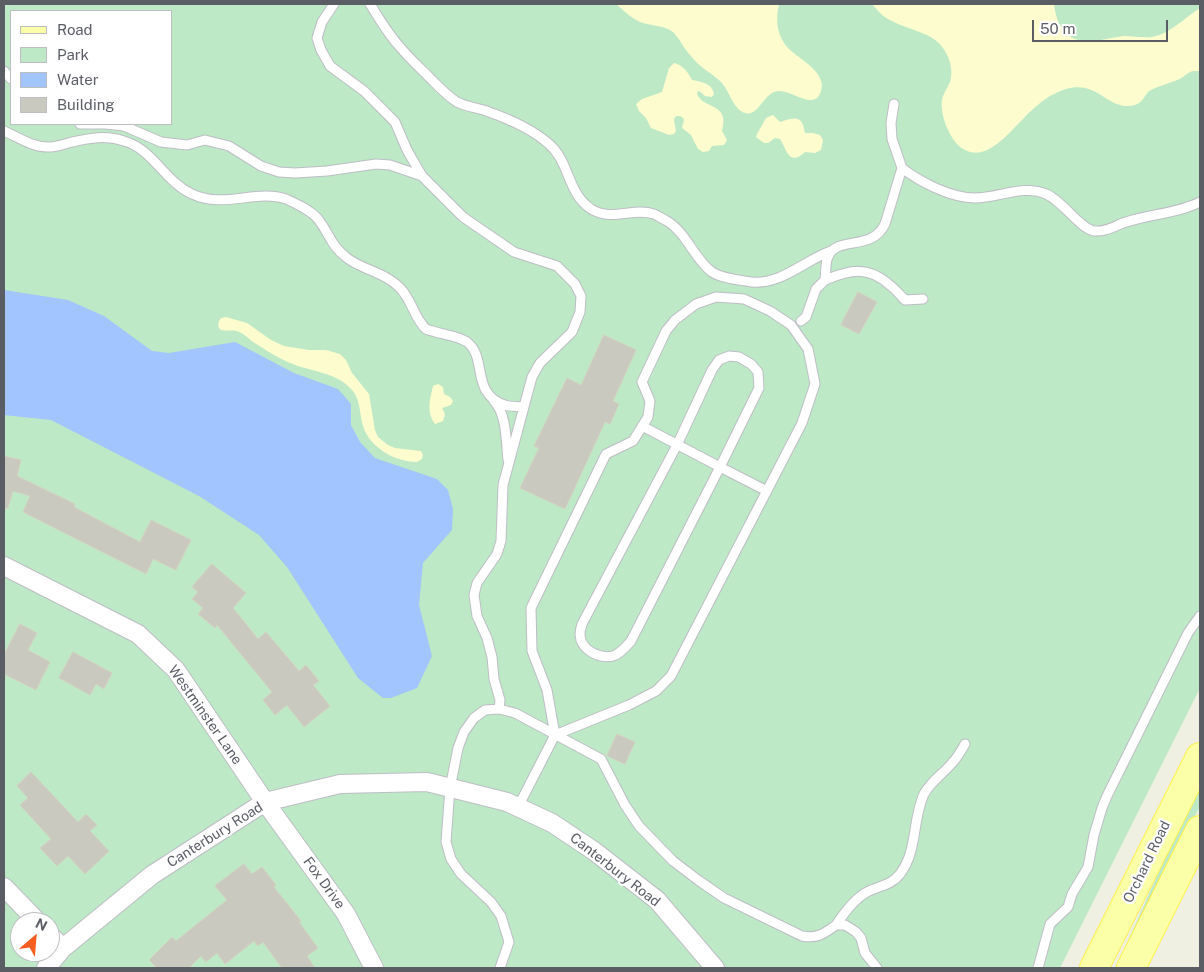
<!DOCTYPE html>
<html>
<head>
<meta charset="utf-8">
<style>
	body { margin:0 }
	#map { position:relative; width:1204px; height:972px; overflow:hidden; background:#efefe2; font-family:"Public Sans",sans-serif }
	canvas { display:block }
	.frame { position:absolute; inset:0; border:5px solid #5b5d65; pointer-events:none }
	.legend { position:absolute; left:10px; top:10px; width:162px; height:115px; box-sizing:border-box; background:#fff; border:1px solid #bdbec1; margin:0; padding:6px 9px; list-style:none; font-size:15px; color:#5b5d65 }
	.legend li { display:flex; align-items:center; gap:10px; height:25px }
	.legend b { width:25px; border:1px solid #bdbec1 }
	.north { position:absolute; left:10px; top:912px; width:50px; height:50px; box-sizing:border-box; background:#fff; border:1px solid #bdbec1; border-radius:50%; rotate:27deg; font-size:14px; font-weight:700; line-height:20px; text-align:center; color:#5b5d65 }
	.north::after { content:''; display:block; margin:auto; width:18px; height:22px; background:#f75d20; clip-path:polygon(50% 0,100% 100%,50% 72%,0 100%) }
	.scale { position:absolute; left:1032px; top:20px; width:136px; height:22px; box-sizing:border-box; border:2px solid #5b5d65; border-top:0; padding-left:6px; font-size:15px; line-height:18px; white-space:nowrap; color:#5b5d65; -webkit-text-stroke:4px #fff; paint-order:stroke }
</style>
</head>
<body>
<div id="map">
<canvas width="1204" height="972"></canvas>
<div class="frame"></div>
<ul class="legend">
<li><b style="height:6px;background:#fbffa7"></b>Road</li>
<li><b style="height:14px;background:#bde9c6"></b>Park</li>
<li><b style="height:14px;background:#a2c4ff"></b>Water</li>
<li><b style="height:14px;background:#cac9bf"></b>Building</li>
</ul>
<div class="north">N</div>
<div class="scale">50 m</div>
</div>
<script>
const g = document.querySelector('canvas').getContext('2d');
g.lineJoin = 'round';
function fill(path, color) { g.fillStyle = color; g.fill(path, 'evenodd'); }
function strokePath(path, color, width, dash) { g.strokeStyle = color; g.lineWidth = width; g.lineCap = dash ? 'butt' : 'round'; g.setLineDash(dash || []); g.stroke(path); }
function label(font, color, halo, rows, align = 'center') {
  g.font = font + ' "Public Sans",sans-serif'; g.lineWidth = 4.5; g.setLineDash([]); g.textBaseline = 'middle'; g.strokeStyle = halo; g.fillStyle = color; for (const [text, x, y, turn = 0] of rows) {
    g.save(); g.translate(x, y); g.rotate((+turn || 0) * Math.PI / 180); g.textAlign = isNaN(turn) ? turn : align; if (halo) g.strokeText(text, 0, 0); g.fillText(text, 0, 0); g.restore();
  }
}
fill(new Path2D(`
	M4,4h1196v684l-140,280h-1056zM11,11h160v113h-160zM20,922h30v30h-30z
	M1200,781v25l-80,160 -3,-1z`), '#bde9c6');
fill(new Path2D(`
	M616,4h163c-4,16 -2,33 10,45 12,11 38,24 32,42 -6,21 -30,-2 -43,0 -14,1 -19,26 -33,22 -12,-3 -16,-24 -25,-32 -10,-9 -21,-14 -29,-25 -7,-7 -11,-17 -18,-24 -9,-7 -23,-6 -33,-10 -9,-4 -17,-12 -24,-18z
	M872,4h182c3,26 15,40 43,37 9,-2 18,-4 27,-5 13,0 25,4 38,-2 15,-7 25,-18 38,-26v63c-1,0 -6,0 -7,0 -5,1 -9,6 -13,8 -7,3 -28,9 -32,13 -4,5 -6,11 -13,13 -31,8 -38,-36 -85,-9 -11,7 -21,16 -29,25 -15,15 -39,46 -63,24 -10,-10 -20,-35 -15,-49 2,-5 5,-9 7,-14 3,-9 1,-21 -4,-29 -10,-21 -36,-22 -54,-32 -9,-4 -14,-10 -20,-17z
	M674,63c9,2 14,9 18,17 10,2 20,3 22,14l-2,3 -7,-1 -6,-5 -2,1c3,18 34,9 25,39l5,9 -3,5 -12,1 -3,5 -6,1 -5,-3 -7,-14 -9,-7 2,-8c-1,-4 -6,-5 -9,-3l-1,3 2,11 -2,3 -5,1 -18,-7 -5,-10 -7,-7 -3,-7 6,-5 20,-7 7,-24z
	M773,115l7,7c7,-2 19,-8 23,3 1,3 1,5 2,8h8l7,2 3,5 -2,10 -6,3 -10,-1c-17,15 -18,-3 -25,-13l-5,-1 -7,5h-4l-8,-6 1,-3 9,-16z
	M226,317l21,6 24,17 13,6 25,4h17l14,4 6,6 6,13 17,21 6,36 3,7 10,8 7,3 26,3 2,4 -1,4 -5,3c-22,0 -48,-15 -54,-36 -4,-14 -2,-29 -14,-39 -15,-15 -37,-15 -56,-23 -14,-5 -27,-14 -40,-22 -5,-4 -10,-9 -16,-11 -5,-1 -11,0 -16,-1 -4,-3 -3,-8 0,-12z
	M438,384l5,3 1,7 6,3 3,4 -2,4 -9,3 3,6 -2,7 -8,3c-9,-13 -5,-24 -2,-38z`), '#fdfccf');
fill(new Path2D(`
	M4,290l64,10 36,16 48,35 17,2 66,-11 59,31 44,16 13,15v21l9,17 15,16 62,21 11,11 5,19 -1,21 -29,33 -4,42 13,51 -15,32 -26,10h-8l-25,-20 -71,-111 -28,-32 -60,-39 -148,-76 -47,-5z`), '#a2c4ff');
const building = new Path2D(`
	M858,292l19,10 -18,32 -18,-9z
	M604,335l32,15 -23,51 6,3 -9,20 -5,-2 -40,87 -45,-21 19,-40 -5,-2 33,-68 14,7z
	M4,456l17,4 -4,16 58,28 -1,3 66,35 11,-22 40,20 -15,30 -23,-11 -7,15 -123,-62 7,-16 -17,-5 -5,17h-4z
	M212,564l34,29 -13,15 25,31 8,-7 33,39 7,-6 13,16 -6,4 17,21 -26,21 -17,-22 -12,10 -12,-15 9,-8 -55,-67 -2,3 -17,-14 5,-6 -11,-9 6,-7 -6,-5z
	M20,624l17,9 -9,17 22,12 -14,28 -32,-16v-19z
	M73,652l39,21 -8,16 -8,-5 -6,11 -31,-17z
	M617,734l18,8 -10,22 -18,-8z
	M31,772l47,50 8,-8 11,11 -7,6 19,20 -24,23 -17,-18 -11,10 -17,-18 11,-9 -31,-34 8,-7 -11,-12z
	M244,864l8,10 10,-7 14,18 -2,2 27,34 -2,1 19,26 -11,8 8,12h-33l-19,-26 -5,4 -4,-5 -29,23 -8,-11 -11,9 -5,-6 -12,12h-32l-8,-8 23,-23 4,4 51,-41 -12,-14z`);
fill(building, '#cac9bf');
strokePath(building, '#d4d2c0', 1);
const lane = new Path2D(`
	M334,4l-12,18 -5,16 4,12 9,16 34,25 31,31 12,28 15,26 41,41 51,35 43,14 18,18 6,12 -1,16 -8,20 -32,31 -8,14 -29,108 -2,56 -4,13 -20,29 -3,12 3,21 10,22 5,19 2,22 6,21 -1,9
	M370,4c9,14 18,30 30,43 9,11 19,20 29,30 9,9 17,18 28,25 9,5 22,6 32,10 20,7 44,18 60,32 21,18 18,49 42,65 21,13 42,-2 63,5 4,2 9,5 13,7 20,12 27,38 45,51 11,7 28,8 40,10 29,3 53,-22 79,-31
	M4,71l7,8
	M894,104l-3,19 1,16 10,29 -17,56c-13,28 -49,11 -57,33 -3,6 -2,16 -3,23 25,-10 43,-15 66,6 5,4 9,9 14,14l18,-1
	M80,124h25l19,2 37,16 26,3 18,-5 24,6 32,20 18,6 16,1 32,-2 49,-7 14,1 32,11
	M4,131c14,6 29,17 46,16 7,0 15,-3 22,-5 18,-4 34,-7 52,-1 29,8 41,41 68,53 32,15 64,-5 94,5 11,5 24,11 32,20 11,14 13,27 29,39 16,12 39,15 53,30 12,12 14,30 26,41 12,5 31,6 41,13 21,16 3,52 38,63 5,2 13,1 19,2
	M902,168c18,14 49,30 73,30 24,0 48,-14 71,-4 17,7 33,34 48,37 11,1 19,-4 29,-8 25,-9 53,-9 77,-21
	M801,321l5,-4 10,-28 9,-9
	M494,401c13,13 12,42 14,59
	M642,426l78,41 -89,174c-5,6 -11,13 -18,15 -14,3 -32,-6 -33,-21 0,-3 1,-8 2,-11l95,-179 35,-75 7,-10 10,-4 10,1 12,7 7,8 1,16 -39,79 47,24
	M518,807l37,-72 -8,-45 -15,-39 -1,-43 75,-154 27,-13 15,-24 2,-16 -8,-19 24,-51 9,-11 21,-16 20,-7 28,2 26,12 21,14 17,24 7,35 -13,39 -131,253 -15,15 -27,14 -74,30
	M500,968l9,-26 -8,-26 -10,-14 -30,-28 -10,-15 -5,-17 4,-54 8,-40 6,-16 10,-14 11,-8 14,-1 16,4 86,46 24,46 14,21 34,35 25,19 26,18 78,38c14,3 22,-2 34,-11
	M877,968l-12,-15 -4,-15 -5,-6 -11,-7h-9c8,-12 18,-26 31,-33 12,-6 25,-7 33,-18 18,-24 12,-54 24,-80 7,-13 19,-20 28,-31 6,-6 9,-12 13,-19
	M1038,968l12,-44 18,-17 4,-13 16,-27 6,-32 8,-27 5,-12 81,-163 12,-17`);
const street = new Path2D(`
	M4,566l134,68 38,36 89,132 81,112 28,54
	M4,887l34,35
	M50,935l13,13
	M46,968l17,-20 89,-73 113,-73 75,-18 87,-2 80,20 45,21 42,28 63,49 58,68`);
const primary = new Path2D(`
	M1094,968l106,-211
	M1131,968l69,-138`);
strokePath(lane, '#bdbec5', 11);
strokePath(street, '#bdbec5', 20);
strokePath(primary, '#fdf04d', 30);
strokePath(lane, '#fff', 9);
strokePath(street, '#fff', 18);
strokePath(primary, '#fbffa7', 28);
label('14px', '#5b5d65', '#fff', [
	["Westminster Lane",205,715,55],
	["Canterbury Road",215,835,-32],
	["Orchard Road",1147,862,-64],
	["Canterbury Road",615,870,38],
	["Fox Drive",324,883,54]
]);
</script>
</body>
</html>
